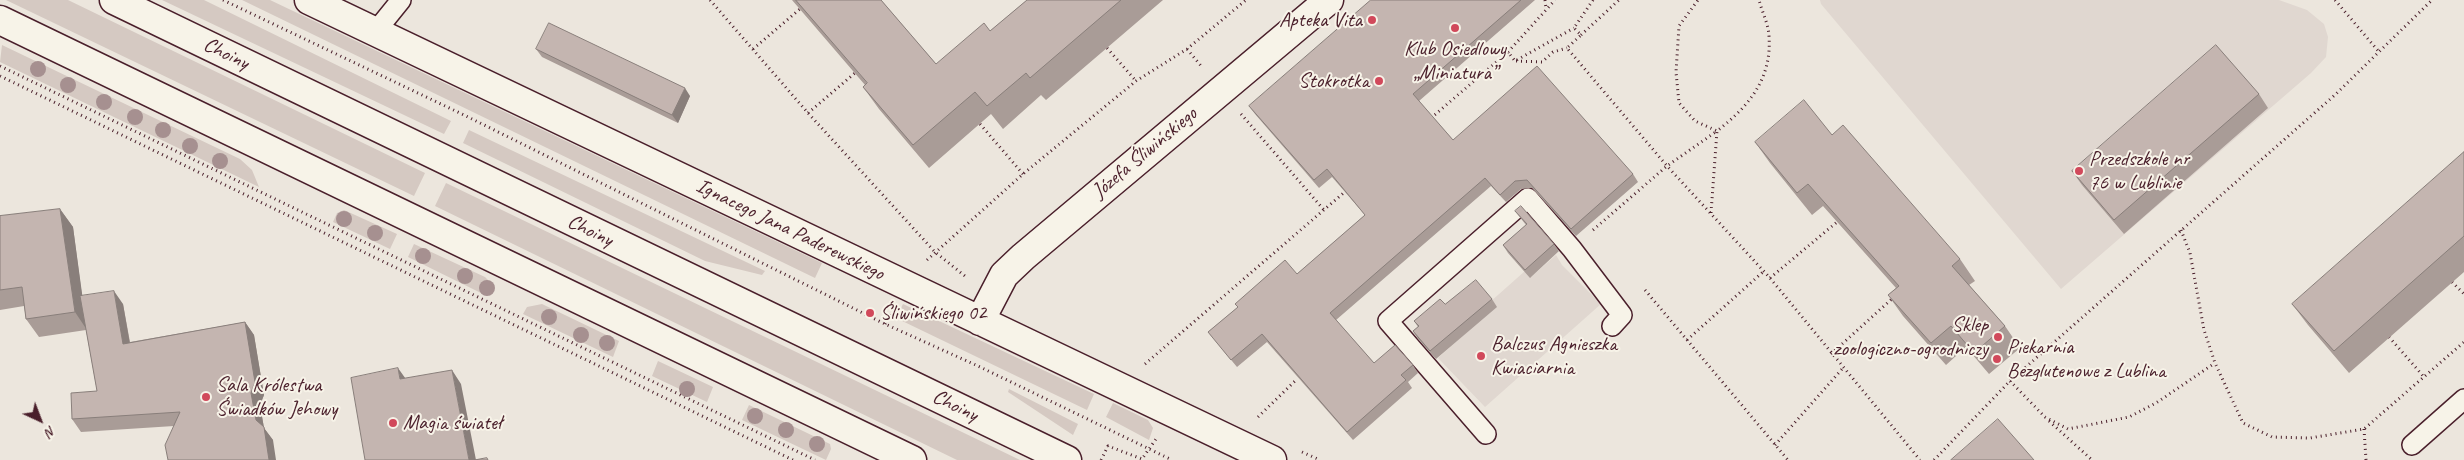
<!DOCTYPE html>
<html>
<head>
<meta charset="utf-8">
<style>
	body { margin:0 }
	#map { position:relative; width:2464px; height:460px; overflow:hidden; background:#ece6dd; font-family:Caveat,sans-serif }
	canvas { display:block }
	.north { position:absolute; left:15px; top:395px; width:50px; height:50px; -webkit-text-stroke:4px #f7f3e8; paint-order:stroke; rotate:137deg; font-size:14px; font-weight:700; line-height:20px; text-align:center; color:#4a1f2b }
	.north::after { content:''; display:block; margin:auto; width:18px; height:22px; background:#4a1f2b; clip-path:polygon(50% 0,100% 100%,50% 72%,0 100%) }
</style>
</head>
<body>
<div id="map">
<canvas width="2464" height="460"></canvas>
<div class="north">N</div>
</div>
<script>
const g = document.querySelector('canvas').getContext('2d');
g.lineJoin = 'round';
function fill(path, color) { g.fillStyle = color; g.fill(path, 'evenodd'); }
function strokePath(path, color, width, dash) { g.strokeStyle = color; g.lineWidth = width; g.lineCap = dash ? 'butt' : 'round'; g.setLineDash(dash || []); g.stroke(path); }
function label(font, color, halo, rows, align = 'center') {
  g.font = font + ' Caveat,sans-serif'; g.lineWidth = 4; g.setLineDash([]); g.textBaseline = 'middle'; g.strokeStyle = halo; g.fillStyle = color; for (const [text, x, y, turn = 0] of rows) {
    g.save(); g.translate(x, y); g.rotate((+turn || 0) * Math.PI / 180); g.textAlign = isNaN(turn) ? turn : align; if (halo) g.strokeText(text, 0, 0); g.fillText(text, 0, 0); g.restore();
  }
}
fill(new Path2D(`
	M1820,0h459l28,10 17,14 4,13 -2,20 -15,16 -250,216 -240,-285z
	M1556,255l6,10 39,39 -116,103 -47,-49 29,-26 -4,-6 62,-55 6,6z`), '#e0d7d0');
fill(new Path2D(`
	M6,0h62l357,173 -11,23z
	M162,0h42l247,121 -7,13z
	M242,0h28l552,263 -7,15z
	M2,45l238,114 12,11 7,17 -259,-125z
	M469,130l296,141 -3,4 -57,-14 -242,-118z
	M446,183l574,277h-63l-522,-254z
	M344,210l53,24 -7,15 -57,-27 4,-9z
	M414,244l71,33 7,7 -5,12 -79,-39z
	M542,304l77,37 -6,16 -90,-43 4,-7z
	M903,304l191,90 -7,16 -191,-92z
	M658,361l55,26 -6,15 -55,-26z
	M1009,389l69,35 -5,11 -65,-43z
	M1113,403l35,17 5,8 -4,12 -43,-23z
	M749,405l81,39 1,5 -5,11 -84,-40z`), '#d5c9c2');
const service = new Path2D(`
	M376,31l25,-31
	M1486,434l-98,-113 140,-123 44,51 50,66 -10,11
	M2412,445l52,-46`);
const minor = new Path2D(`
	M309,0l963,460
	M980,321l24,-46 19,-18 306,-257`);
const tertiary = new Path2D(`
	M114,0l953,460
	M0,20l912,440`);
strokePath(service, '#4a1f2b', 22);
strokePath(minor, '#4a1f2b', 31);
strokePath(tertiary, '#4a1f2b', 31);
strokePath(new Path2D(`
	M223,0l241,115 421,209 93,42 194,94
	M710,0l98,113 127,139 30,24
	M1545,0l1,9
	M1593,0l-19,28 7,7 -14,13 100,118 103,112 150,182
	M2335,0l45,53
	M1581,35l38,-35
	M1107,48l29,33
	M753,49l47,-40
	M1187,49l15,18
	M1508,52l47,-52
	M1516,61l26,1 11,-10 14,-4
	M0,66l815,394
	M0,76l793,384
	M808,113l47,-40
	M1241,114l83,96
	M1431,118l77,-66 7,9 59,-33
	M980,124l43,50
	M1711,213l6,-82c31,-24 55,-52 52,-94 0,-12 -7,-25 -10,-37
	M1593,230l74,-64 50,-35 -22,-10 -16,-18 -3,-31 3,-46 19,-26
	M2181,230l9,23 14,77 11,33 28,60 29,14 38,1 54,-9 100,-87
	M927,260l96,-86 113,-93 51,-32 59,-49
	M1770,278l67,-56
	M2452,282l12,12
	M1645,290l143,170
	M885,324l6,-12
	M2389,337l35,40
	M1687,340l77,-69
	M1831,354l63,-57
	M1145,364l202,-174
	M2010,381l35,36 23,12 61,-12 27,-14 59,-40
	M1258,417l37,-36
	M2049,421l43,39
	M2364,429l2,31
	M1775,445l68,-77
	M1302,452l18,8
	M1101,460l7,-14 34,13 14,-20
	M1934,460l76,-79 326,-287 96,-94`), '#4a1f2b', 3, [1, 4]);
strokePath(service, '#f7f3e8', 19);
strokePath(minor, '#f7f3e8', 28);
strokePath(tertiary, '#f7f3e8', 28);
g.fillStyle = '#a69090';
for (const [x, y] of [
	[38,69],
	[68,85],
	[104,102],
	[135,117],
	[163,130],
	[190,146],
	[220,161],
	[344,219],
	[375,233],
	[423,256],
	[465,276],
	[487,288],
	[549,317],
	[581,335],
	[607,343],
	[687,389],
	[755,416],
	[786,430],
	[817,444]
]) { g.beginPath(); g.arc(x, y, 8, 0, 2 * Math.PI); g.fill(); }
fill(new Path2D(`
	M792,0h89l55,64 54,-33 37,-31h136l-117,100 -5,-5 -38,34 -12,-15 -62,54 -50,-59 -16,-22 2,-2z
	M1371,0h164l-116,101 34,39 180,34 5,8 -62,54 -44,-48 -11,1 -15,13 -15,-16 -155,134 38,43 39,2 5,8 -10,9 4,6 -59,52 -86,-98 -30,25 -29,-35 30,-25 -3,-3 62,-30 68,-59 -33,-38 -13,11 -64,-74 -6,-8z
	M536,49l154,47 -12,27 -136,-66z
	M2259,94l9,14 -144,126 -42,-49 -10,-14z
	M1832,135l128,124 15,22 -6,4 36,41 15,22 -31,26 -23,-27 -20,18 -43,-49 -15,-21 8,-7 -73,-82 -11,9 -42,-52 -15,-21z
	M2464,152v120l-115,101 -41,-48 -16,-21z
	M60,209l13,18 9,69 41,8 7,38 115,-20 9,13 10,60 -4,10 4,23 9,12 -99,-14 -93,6 -9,-13 25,-28 -11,-61 -47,7 -13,-18 -2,-13 -24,4v-94z
	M1515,211l39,33 5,7 -29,27 -22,-25 -5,-8 23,-20z
	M1492,299l5,8 -61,52 -18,-20 -5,-8 5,-4 -4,-6 31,-17z`), '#a99c97');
fill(new Path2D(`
	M685,88l5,8 -12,27 -6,-8z
	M60,209l13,18 14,103 -12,-18z
	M114,291l9,13 9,52 -9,-12z
	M245,322l9,13 10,60 -4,10 4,23 9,12 3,20h-7l-13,-40 -5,-27z
	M398,368l10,14 -8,-3z
	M452,370l9,14 15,76h-7z`), '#897f7b');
const building = new Path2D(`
	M796,0h85l55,64 48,-41 6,8 37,-31h94l-91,78 -4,-5 -39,33 -12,-14 -62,53 -50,-58 4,-4z
	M1371,0h150l-108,94 40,46 84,-74 96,108 -62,55 -44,-49 -12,1 -15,14 -15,-17 -155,135 44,50 21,-18 18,20 -12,10 5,5 -59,52 -85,-98 -31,26 -23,-28 30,-25 -3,-3 50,-44 12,14 68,-59 -38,-46 -13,11 -65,-74z
	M549,23l136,65 -13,27 -136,-66z
	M2216,45l43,49 -145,126 -42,-49z
	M1804,100l28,35 11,-10 117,134 -8,7 53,60 -31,27 -23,-27 -20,17 -43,-48 11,-9 -91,-102 -11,9 -42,-51z
	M2464,152v84l-130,115 -42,-47z
	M1521,206l33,38 -29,26 -22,-25 24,-21 -12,-13z
	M60,209l15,103 -49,7 -4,-32 -22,3v-74z
	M1476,280l16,19 -62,52 -17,-20 6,-5 -5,-5 26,-22 5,5z
	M114,291l9,53 122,-22 10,60 -4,11 5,27 8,7 5,33h-101l-3,-15 15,-33 -108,7 -1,-26 26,-2 -17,-95z
	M398,368l2,11 52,-9 17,90h-104l-14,-82z
	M1998,419l36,41h-83z
	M487,458l1,2h-13z`);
fill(building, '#c4b5b0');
strokePath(building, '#897f7b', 1);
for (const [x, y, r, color] of [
	[1372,20,5,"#d1495b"],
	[1455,28,5,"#d1495b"],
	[1379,81,5,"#d1495b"],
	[2079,171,5,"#d1495b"],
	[870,313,5,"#d1495b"],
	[1998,337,5,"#d1495b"],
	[1481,356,5,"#d1495b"],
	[1997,359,5,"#d1495b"],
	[206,397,5,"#d1495b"],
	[393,423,5,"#d1495b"]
]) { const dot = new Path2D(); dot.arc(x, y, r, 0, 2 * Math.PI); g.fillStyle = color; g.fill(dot); strokePath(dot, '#f7f3e8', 2); }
label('21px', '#4a1f2b', '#f7f3e8', [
	["Apteka Vita",1362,20,"right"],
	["Klub Osiedlowy",1455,49,"center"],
	["„Miniatura”",1455,73,"center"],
	["Stokrotka",1369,81,"right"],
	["Przedszkole nr",2089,159],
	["76 w Lublinie",2089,183],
	["Śliwińskiego 02",880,313],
	["Sklep",1988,325,"right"],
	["zoologiczno-ogrodniczy",1988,349,"right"],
	["Balczus Agnieszka",1491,344],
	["Kwiaciarnia",1491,368],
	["Piekarnia",2007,347],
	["Bezglutenowe z Lublina",2007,371],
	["Sala Królestwa",216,385],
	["Świadków Jehowy",216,409],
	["Magia świateł",403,423]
], 'left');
label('21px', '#4a1f2b', '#f7f3e8', [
	["Choiny",226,54,26],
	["Józefa Śliwińskiego",1145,153,-40],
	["Ignacego Jana Paderewskiego",790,230,26],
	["Choiny",590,231,26],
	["Choiny",955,406,26]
]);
</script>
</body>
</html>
